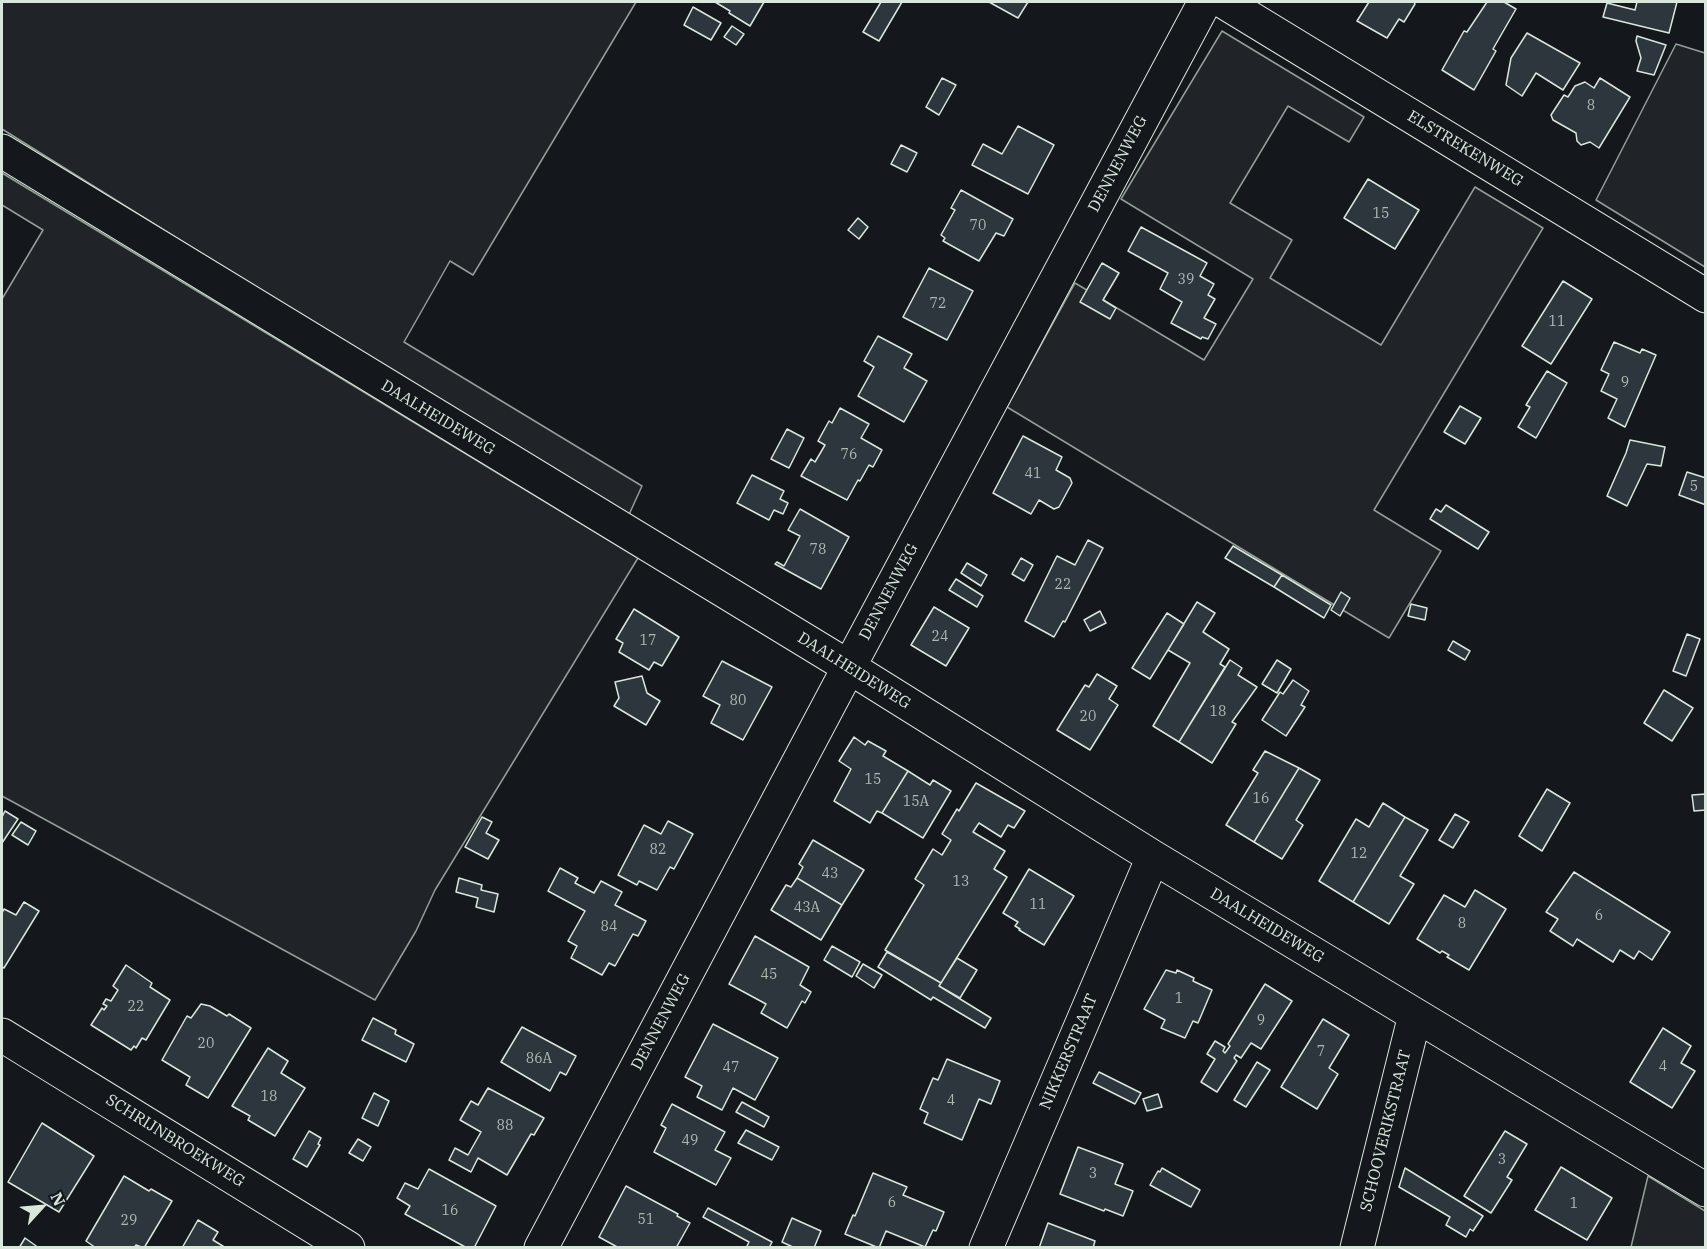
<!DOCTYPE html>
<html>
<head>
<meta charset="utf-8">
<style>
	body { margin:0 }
	#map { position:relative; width:1707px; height:1249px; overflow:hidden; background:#14181c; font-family:"IBM Plex Serif",serif }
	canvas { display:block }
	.frame { position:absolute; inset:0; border:3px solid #d8e6dc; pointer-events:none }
	.north { position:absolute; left:12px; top:1177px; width:60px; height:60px; -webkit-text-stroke:4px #14181c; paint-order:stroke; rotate:64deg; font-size:16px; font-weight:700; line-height:24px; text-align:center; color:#d8e6dc }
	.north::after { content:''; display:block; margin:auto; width:21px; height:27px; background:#d8e6dc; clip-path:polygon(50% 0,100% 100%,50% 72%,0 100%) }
</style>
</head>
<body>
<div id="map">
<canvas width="1707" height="1249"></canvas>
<div class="frame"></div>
<div class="north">N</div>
</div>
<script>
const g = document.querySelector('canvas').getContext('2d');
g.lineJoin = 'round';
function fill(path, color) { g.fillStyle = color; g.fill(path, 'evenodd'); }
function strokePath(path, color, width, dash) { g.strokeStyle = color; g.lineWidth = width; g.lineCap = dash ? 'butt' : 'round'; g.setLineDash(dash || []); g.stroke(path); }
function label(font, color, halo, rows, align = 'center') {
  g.font = font + ' "IBM Plex Serif",serif'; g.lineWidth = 4.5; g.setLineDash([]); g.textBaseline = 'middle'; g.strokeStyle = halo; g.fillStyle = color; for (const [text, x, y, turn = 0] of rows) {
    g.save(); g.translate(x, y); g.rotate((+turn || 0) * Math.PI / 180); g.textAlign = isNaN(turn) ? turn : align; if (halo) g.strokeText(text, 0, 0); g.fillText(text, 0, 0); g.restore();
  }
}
const green = new Path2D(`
	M2,2h634l-163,273 -23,-14 -46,81 238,144 -15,33 -625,-390z
	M1222,31l142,86 -15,25 -61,-36 -58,97 62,37 -22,38 111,67 94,-158 68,41 -169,282 67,41 -52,87 -382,-231 68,-124 129,77 49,-81 -132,-80z
	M1676,44l29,9v214l-109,-67z
	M2,173l636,385 -203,332 -19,41 -41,69 -373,-204v-497l41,-69 -41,-25z
	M1648,1176l57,35v36h-74z`);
fill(green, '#202428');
strokePath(green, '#939e99', 1.5);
const building = new Path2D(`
	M715,2h49l-14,24 -21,-13 1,-2z
	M881,2h21l-23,39 -16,-9z
	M989,2h39l-10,16z
	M1369,2h45l1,2 -11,18 -5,-3 -12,19 -30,-17z
	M1487,2h17l12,7 -23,40 3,2 -22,39 -32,-20 22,-39 3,1z
	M1637,2h40l-8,31 -66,-16 4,-14 28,7z
	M693,7l28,16 -10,17 -27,-15z
	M732,26l12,8 -8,11 -12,-8z
	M1527,33l53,30 -17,27 -27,-17 -14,23 -16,-11 5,-27z
	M1637,36l29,9 -12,30 -17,-4 4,-13 -5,-17z
	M942,78l14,7 -17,30 -13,-8z
	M1600,78l30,19 -31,51 -9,-6 -9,3 -4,-4 -1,-8 -23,-13 -2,-5 13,-20 4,2 7,-11 10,-4 9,6z
	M1018,126l36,19 -26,49 -56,-29 11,-21 19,10z
	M901,145l16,8 -10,19 -16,-8z
	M1368,179l51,31 -24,39 -51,-31z
	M961,190l52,29 -9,17 -8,-3 -17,28 -36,-20 2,-3 -4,-3 14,-25 -4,-2z
	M858,218l10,9 -9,12 -11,-9z
	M1141,227l66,36 -7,13 14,8 -6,11 7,4 -11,19 12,6 -8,15 -6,-2 -1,2 -30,-16 11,-21 -22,-13 8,-16 -40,-22z
	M1102,263l17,10 -16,27 13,8 -6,11 -30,-17z
	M929,268l44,23 -26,49 -44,-23z
	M1563,281l29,18 -41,65 -29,-18z
	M878,336l34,18 -8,14 23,13 -23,41 -46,-26 16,-29 -10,-6z
	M1614,342l26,11 2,-4 14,6 -31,72 -17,-9 9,-19 -16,-8 8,-17 -8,-4z
	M1547,371l20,12 -31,55 -18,-11 12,-20 -4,-2z
	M1460,406l21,12 -16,26 -21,-12z
	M840,408l29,16 -8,14 21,12 -9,17 -4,-2 -9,16 -2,-1 -11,20 -46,-24 10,-17 4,3 10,-17 -7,-4 11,-20 3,2z
	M787,429l17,9 -15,30 -18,-9z
	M1023,436l39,21 -6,13 14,8 2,5 -13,24 -5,2 -15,-9 -8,14 -38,-21z
	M1630,440l35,7 -4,19 -14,-2 -20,42 -20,-10 19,-43z
	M1687,472l19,6v27l-27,-10z
	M752,475l32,16 -4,8 8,4 -5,11 -9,-4 -5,10 -32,-17z
	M1446,505l43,27 -11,17 -48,-30 6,-10 5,3z
	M800,509l49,28 -28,52 -46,-25 2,-2 7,4 16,-30 -12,-6z
	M1088,540l15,8 -38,74 -2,-1 -9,16 -29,-16 32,-65 18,9z
	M1233,546l49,29 -8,12 -49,-29z
	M1021,558l12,7 -9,16 -12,-7z
	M967,563l20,12 -6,11 -20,-13z
	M1282,575l49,30 -7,13 -50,-31z
	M956,579l27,17 -6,11 -28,-17z
	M1341,592l9,6 -10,18 -9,-6z
	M1197,602l18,11 -12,19 26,17 -9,15 5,3 -46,75 -26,-16 37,-63 -22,-13z
	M1411,604l16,4 -2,12 -17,-4z
	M934,607l35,21 -23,38 -35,-21z
	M634,609l45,28 -17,29 -8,-4 -5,8 -30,-18 4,-9 -7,-4z
	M1100,611l6,12 -16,8 -6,-11z
	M1167,613l17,11 -34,55 -18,-11z
	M1687,634l13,5 -14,37 -13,-5z
	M1453,641l17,10 -5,9 -17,-10z
	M1230,660l12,8 -4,7 19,12 -25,35 4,2 -24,39 -33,-21z
	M1277,660l14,9 -14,24 -15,-9z
	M722,661l50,26 -29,53 -32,-17 9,-18 -17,-9z
	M1097,674l20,12 -8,13 9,6 -28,45 -33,-20 28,-45 4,2z
	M642,676l5,17 13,8 -14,24 -32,-19 5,-8 -4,-16z
	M1293,680l16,11 -8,14 4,2 -19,29 -24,-16 18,-28 3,2z
	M1664,690l29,18 -21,33 -28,-18z
	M854,737l11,8 3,-4 18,10 -3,5 25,15 -26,42 -5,-2 -7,12 -36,-22 17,-32 -12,-8z
	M1265,751l34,17 -45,74 -28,-17 32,-52 -5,-3z
	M1299,768l21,12 -24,40 7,5 -21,34 -28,-17z
	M908,771l22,14 3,-5 18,11 -28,47 -41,-25z
	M976,783l49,28 -11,17 -6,-3 -7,12 -22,-14 -6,9 32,19 -11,18 13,8 -66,106 -56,-33 39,-65 -9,-6 18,-30 9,6 9,-15 -9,-6 15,-25 2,2z
	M1547,789l23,14 -28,48 -23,-15z
	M1706,794v16l-12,1 -2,-16z
	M1383,803l22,14 -52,85 -34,-21 37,-62 13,8z
	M5,811l13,8 -16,24v-26z
	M1455,814l14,8 -16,26 -14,-8z
	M482,817l10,5 -6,11 13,7 -11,19 -23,-12z
	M1405,817l23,13 -28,46 14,8 -25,40 -36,-22z
	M668,821l25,13 -19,35 -4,-2 -13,23 -18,-9 -2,4 -19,-10 26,-50 17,9z
	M21,822l15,9 -8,14 -16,-10z
	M813,840l51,30 -22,35 -45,-27 6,-11 -4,-3z
	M560,868l18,10 -3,5 19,10 7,-12 21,11 -7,13 31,16 -8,15 -5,-2 -18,32 -6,-3 -7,12 -31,-17 6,-12 -9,-5 17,-30 -37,-20z
	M1029,869l45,27 -30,49 -25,-15 1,-1 -5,-3 3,-4 -15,-9z
	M1574,872l96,60 -18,28 -13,-9 -5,8 -14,-9 -7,12 -36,-23 -4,7 -23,-15 8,-12 -12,-7z
	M459,878l23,7 -1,5 17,4 -4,18 -18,-5 2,-9 -22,-6z
	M797,878l45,27 -21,35 -50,-30 15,-25 5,2z
	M1475,890l31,19 -37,61 -22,-13 2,-2 -7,-4 -2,2 -23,-14 27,-44 21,12z
	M24,902l15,9 -35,57 -2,-1v-54l2,-4 12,6z
	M755,936l54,31 -9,18 11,7 -6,11 -3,-2 -15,27 -26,-15 5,-9 -37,-20z
	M832,946l28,16 -8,15 -28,-17z
	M887,952l54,31 -2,3 52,32 -6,10 -52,-31 -2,3 -53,-33z
	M957,958l20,12 -17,28 -21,-12z
	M863,964l19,11 -8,13 -18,-12z
	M126,965l26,18 -2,4 20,13 -24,40 -4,-2 -6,10 -2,-2 -3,4 -40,-25 11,-17 2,2 3,-4 -4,-2 3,-5 5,2 7,-11 -5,-4z
	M1166,970l10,3 1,-3 17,8 -1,3 19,9 -14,33 -5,-2 -8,17 -24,-10 4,-8 -21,-11z
	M1265,984l27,17 -31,48 -10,-6 -10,15 -5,-3 -2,3 3,3 -20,31 -16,-10 14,-23 -8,-5 8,-13 10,6 -2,4 2,2 5,-7 -2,-2z
	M201,1004l9,2 17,10 2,-2 22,14 -43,70 -22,-13 4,-8 -28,-17 25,-44 4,2z
	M373,1018l23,12 -1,4 19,10 -8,18 -44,-22z
	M1323,1019l26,16 -20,33 9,6 -21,35 -36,-22z
	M713,1024l65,34 -23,42 -22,-12 -11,22 -25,-13 5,-11 -17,-9z
	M522,1027l54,29 -10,19 -6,-3 -10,19 -49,-29z
	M1663,1028l28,18 -10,17 14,8 -23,37 -42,-26z
	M268,1048l20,13 -7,12 24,15 -30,48 -27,-16 2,-4 -18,-10z
	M947,1059l53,22 -9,23 -12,-5 -17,41 -38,-17 4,-10 -8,-4 13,-31 5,2z
	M1257,1062l13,8 -24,37 -12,-7z
	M1099,1072l42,21 -6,11 -42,-21z
	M488,1088l56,30 -10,17 -3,-1 -24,41 -29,-17 -7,14 -22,-12 6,-12 13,7 13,-23 -21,-12 11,-19 7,4z
	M374,1093l15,8 -11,25 -16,-8z
	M1158,1094l4,13 -15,4 -4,-12z
	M742,1102l27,15 -5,10 -28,-15z
	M672,1104l53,28 -10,18 16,8 -15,27 -62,-33 12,-24 -5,-3z
	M42,1123l52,33 -35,56 -51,-30z
	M746,1130l33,17 -7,13 -34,-17z
	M309,1131l12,7 -3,6 2,1 -13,22 -14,-8z
	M1505,1131l22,13 -20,33 5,3 -21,33 -27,-17z
	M358,1139l13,8 -8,14 -14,-8z
	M1078,1147l45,17 -8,20 18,7 -10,25 -18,-7 -1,2 -44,-17z
	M1561,1167l51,31 -25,42 -52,-30z
	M1162,1168l38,22 -9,17 -41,-22 8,-14 2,1z
	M1405,1168l78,48 -10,15 -3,-2 -4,8 -20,-12 4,-8 -51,-30z
	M429,1169l67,37 -22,42h-7l-62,-34 5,-8 -13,-8 8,-15 13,6z
	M873,1173l34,14 -4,8 41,17 -8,19 -3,-1 -8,17 -39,-16 -7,17 -34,-14 8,-19 2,1z
	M124,1176l25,15 2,-2 21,12 -28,47 -8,-3 -2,3h-38l-10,-7z
	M626,1186l52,28 -1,2 13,7 -14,25h-57l-20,-11z
	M708,1208l64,34 -3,6h-23l3,-6 -46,-25z
	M792,1218l29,13 -7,17h-19l-13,-6z
	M198,1220l20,12 -5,8 13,8h-44z
	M1048,1223l47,18 -2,7h-54z
	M25,1238l14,10h-20z`);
fill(building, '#2c363c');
strokePath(building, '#d8e6dc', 1.5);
const minor = new Path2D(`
	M1224,2l482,294
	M2,151l847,516 304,190 553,333
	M2,1035l346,213
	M541,1248l308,-581 352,-658 2,-7
	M986,1248l167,-391
	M1357,1248l58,-233`);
strokePath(minor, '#d8e6dc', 35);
strokePath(minor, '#14181c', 33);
label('14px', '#adbab4', null, [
	["8",1591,106],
	["15",1381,214],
	["70",978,226],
	["39",1186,280],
	["72",938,304],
	["11",1557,322],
	["9",1625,383],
	["76",849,455],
	["41",1033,474],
	["5",1694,487],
	["78",818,550],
	["22",1063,585],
	["24",940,637],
	["17",648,641],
	["80",738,701],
	["18",1218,712],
	["20",1088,717],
	["15",873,780],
	["16",1261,799],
	["15A",916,802],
	["82",658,850],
	["12",1359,854],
	["43",830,874],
	["13",961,882],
	["11",1038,905],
	["43A",807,908],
	["6",1599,916],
	["8",1462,924],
	["84",609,927],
	["45",769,975],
	["1",1179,999],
	["22",136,1007],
	["9",1261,1021],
	["20",206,1044],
	["7",1321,1052],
	["86A",539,1059],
	["4",1663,1067],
	["47",731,1068],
	["18",269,1097],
	["4",951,1101],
	["88",505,1126],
	["49",690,1141],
	["3",1502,1160],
	["3",1093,1174],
	["6",892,1203],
	["1",1574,1204],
	["16",450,1211],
	["51",646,1220],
	["29",129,1221]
]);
label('16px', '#d8e6dc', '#14181c', [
	["ELSTREKENWEG",1465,149,31],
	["DENNENWEG",1118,164,-62],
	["DAALHEIDEWEG",438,418,31],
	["DENNENWEG",889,592,-62],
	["DAALHEIDEWEG",854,671,32],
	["DAALHEIDEWEG",1267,926,31],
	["DENNENWEG",661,1022,-62],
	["NIKKERSTRAAT",1069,1052,-67],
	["SCHOOVERIKSTRAAT",1386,1131,-76],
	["SCHRIJNBROEKWEG",175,1141,32]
]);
</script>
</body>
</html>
